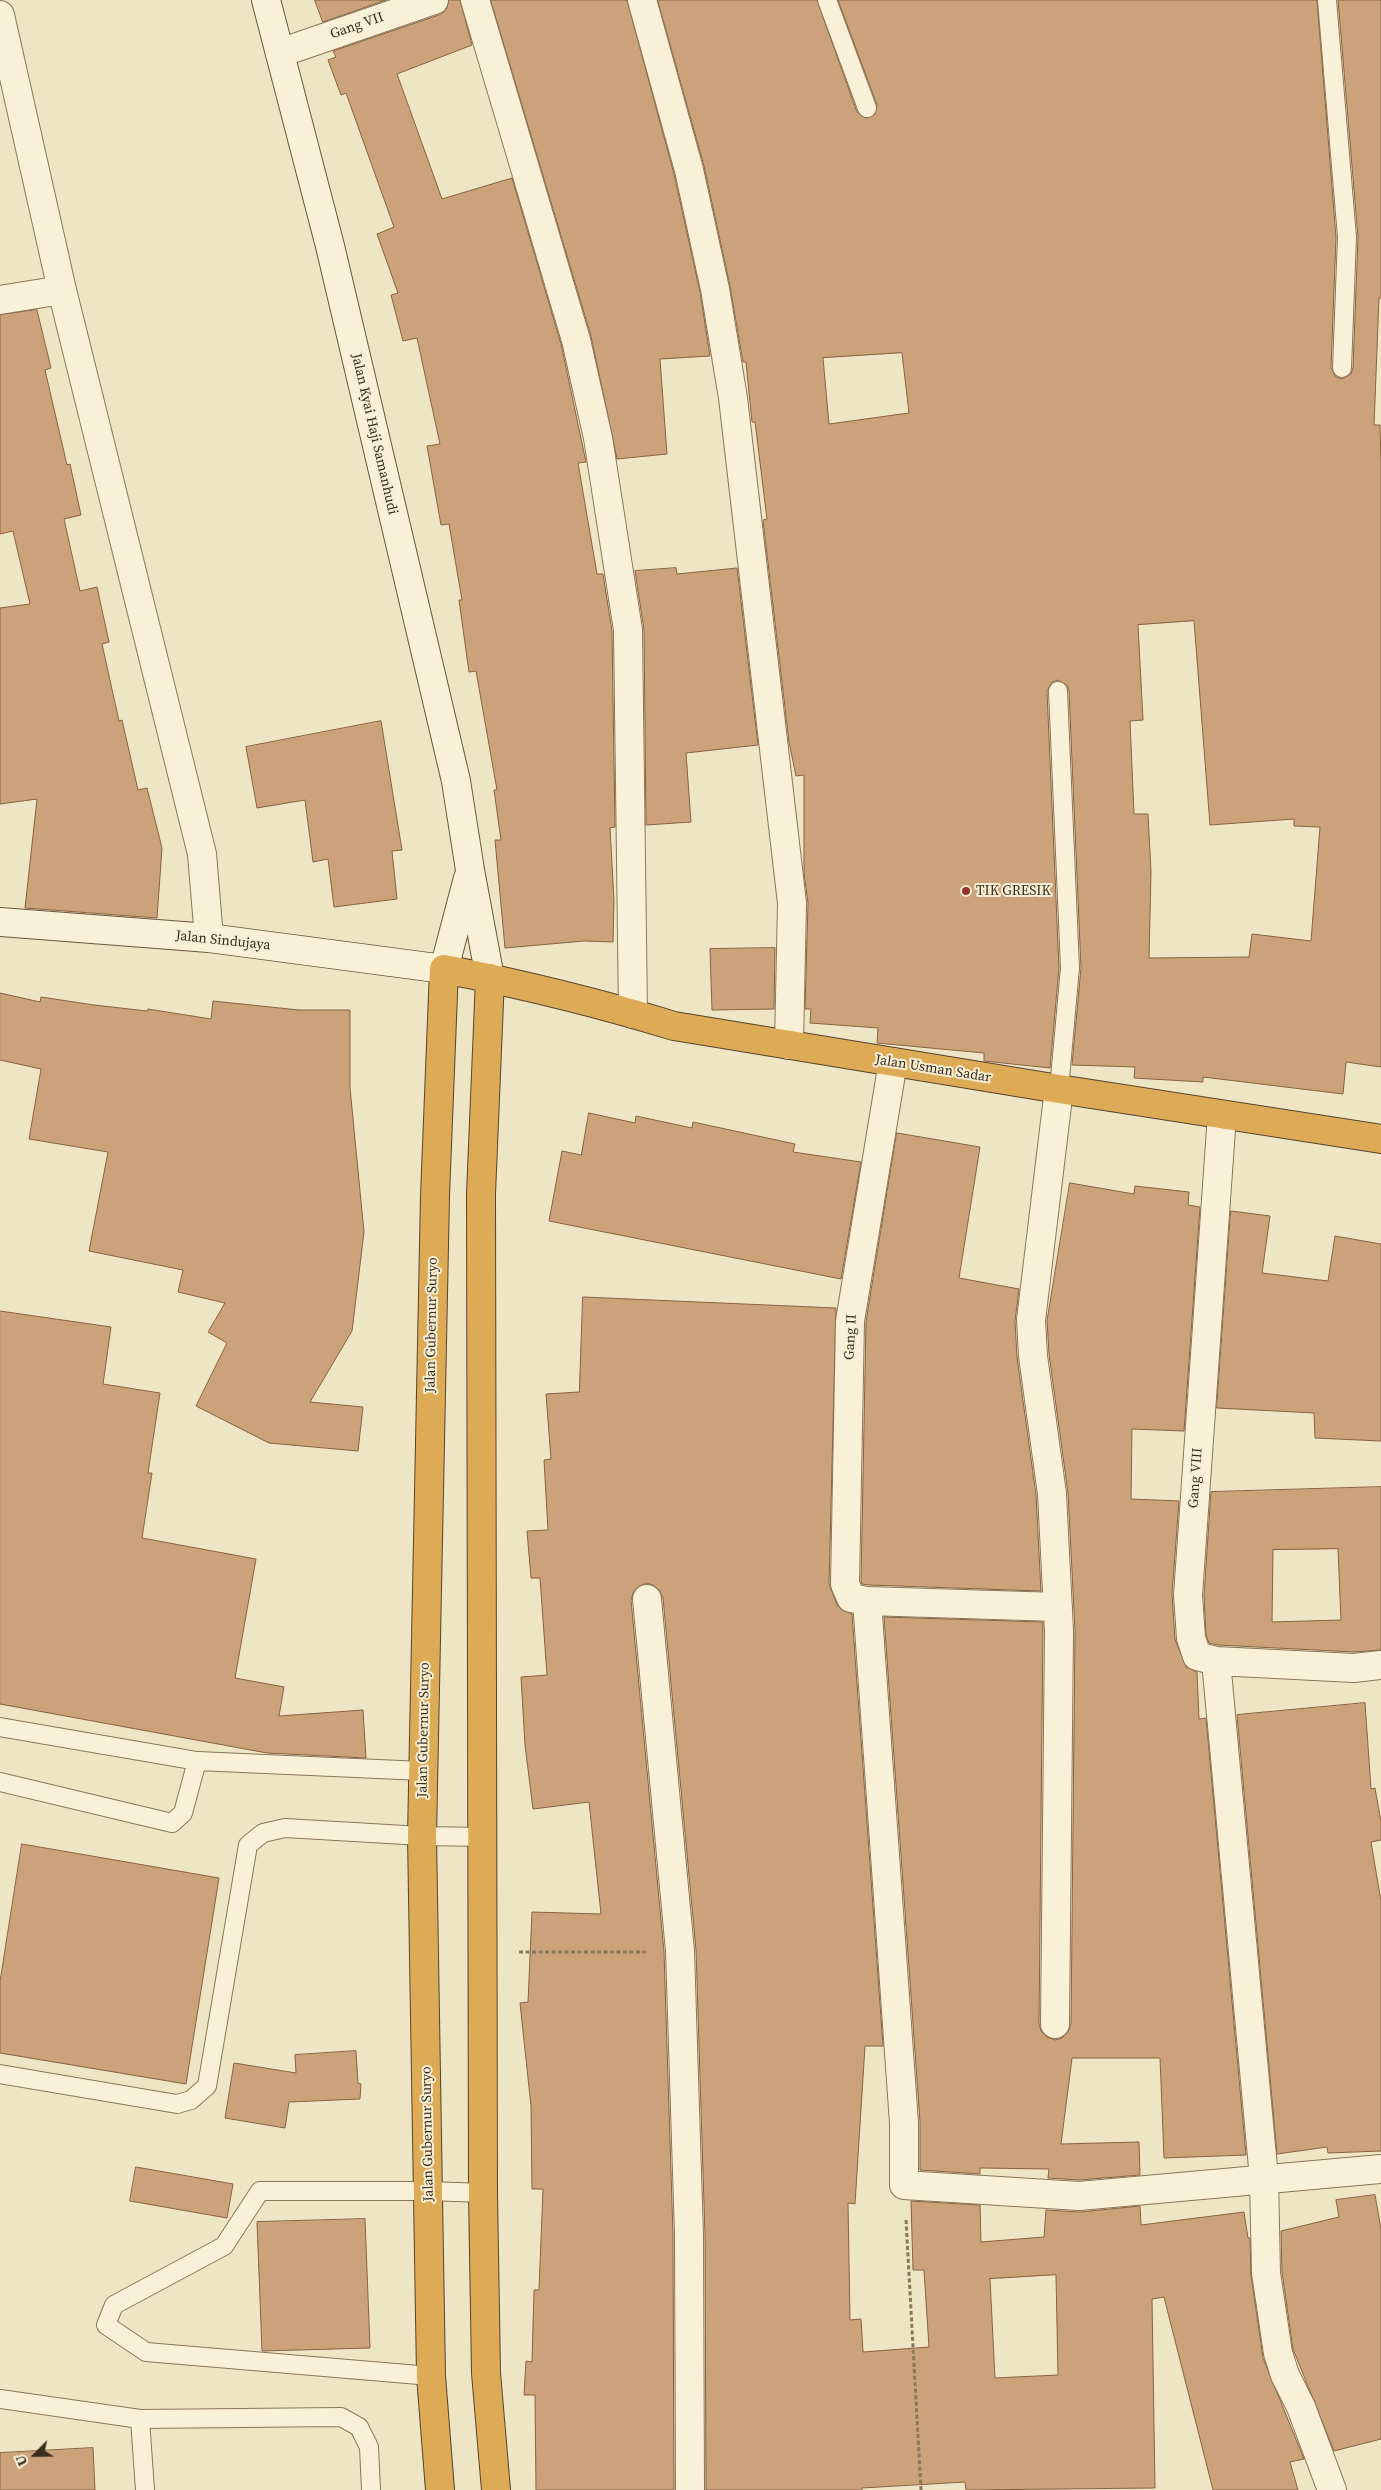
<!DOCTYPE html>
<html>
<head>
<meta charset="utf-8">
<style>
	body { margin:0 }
	#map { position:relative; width:1381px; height:2490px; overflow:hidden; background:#eee5c4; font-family:"Source Serif 4",serif }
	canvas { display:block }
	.north { position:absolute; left:10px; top:2430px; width:50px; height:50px; -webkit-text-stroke:4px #f5eed4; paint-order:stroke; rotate:247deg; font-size:14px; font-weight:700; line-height:20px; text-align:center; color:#392d1e }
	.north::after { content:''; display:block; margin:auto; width:18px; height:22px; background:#392d1e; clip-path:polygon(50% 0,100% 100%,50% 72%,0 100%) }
</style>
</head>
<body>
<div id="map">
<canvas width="1381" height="2490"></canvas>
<div class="north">U</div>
</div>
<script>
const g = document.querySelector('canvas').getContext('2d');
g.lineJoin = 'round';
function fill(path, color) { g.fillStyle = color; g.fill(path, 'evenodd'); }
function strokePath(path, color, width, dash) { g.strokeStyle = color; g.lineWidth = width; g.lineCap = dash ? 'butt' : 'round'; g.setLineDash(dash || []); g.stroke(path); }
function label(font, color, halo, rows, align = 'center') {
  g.font = font + ' "Source Serif 4",serif'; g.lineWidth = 4; g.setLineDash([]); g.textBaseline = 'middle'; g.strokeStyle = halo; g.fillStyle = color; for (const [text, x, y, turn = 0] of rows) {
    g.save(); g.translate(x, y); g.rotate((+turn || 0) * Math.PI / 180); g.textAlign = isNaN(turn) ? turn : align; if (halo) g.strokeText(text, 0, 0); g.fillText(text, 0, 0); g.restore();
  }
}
const building = new Path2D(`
	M315,0h71l-63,22z
	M449,0h11l12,45 -75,29 45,125 70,-21 49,166 25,118 -8,1 19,111h6l9,57 3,196 -5,1 4,73 -1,41 -29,-1 -79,7 -10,-108h6l-7,-50h3l-21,-119 -7,1 -10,-72h3l-13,-76 -8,1 -14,-79 13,-2 -23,-106 -14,3 -12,-46 7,-2 -21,-59 17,-7 -48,-134 -5,2 -13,-35 8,-3 -3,-6 106,-36 7,-5z
	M491,0h136l47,174 26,118 10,64 -50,3 7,95 -50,5 -26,-123z
	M658,0h159l40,112 9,6 9,-4 2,-9 -39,-105h479l19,237 -5,131 5,9 6,2 9,-5 2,-6 5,-131 -20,-237h43v298h-2l-5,127h6l1,38v604l-35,-5 -3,32 -140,-17v5l-69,-4 1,-11 -63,-2 9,-97 -12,-277 -2,-6 -9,-5 -6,2 -5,9 12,277 -9,100 -66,-7v-8l-107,-10 1,-15 -68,-5 1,-14h-6l3,-106 -4,-30v-98l-8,1 -7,-34 -26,-222 4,-1 -12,-97h-3l-6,-60h-3l-13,-76 -26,-120zM902,353l7,60 -80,11 -6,-66zM1194,621l16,204 84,-6v7l26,1 -9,114 -59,-7 -3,23 -100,1 2,-86 -3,-58h-14l-4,-93 13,-1 -5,-95z
	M37,310l14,58 -6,2 22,95 3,-1 11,51 -17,4 16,72 17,-4 12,55 -7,2 17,77 3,-1 16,70 9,-2 15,60 -5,70 -132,-10 12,-109 -37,5v-196l30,-4 -17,-73 -13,3v-219z
	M676,568l1,6 60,-6 21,177 -72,8 5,69 -45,3 -2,-195 -9,-59z
	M381,721l21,129 -10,1 5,48 -63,8 -6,-48 -15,3 -8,-62 -48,8 -11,-61z
	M775,948l-1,61 -62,1 -2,-61z
	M0,993l40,9 1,-5 53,8 53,6 1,-2 63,10 2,-18 86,9h51v78l14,144 -12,99 -42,71 53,5 -5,44 -89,-8 -73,-37 31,-63 -19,-11 17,-29 -47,-11 5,-22 -94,-19 19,-99 -79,-13 12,-70 -41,-9z
	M589,1113l46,10 1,-7 56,12 1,-6 102,22 -2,8 68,10 -20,117 -292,-58 13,-70 19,4z
	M897,1133l83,14 -21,131 60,11 -4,32 2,36 19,138 5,96 -172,-6 -7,-1 -1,-3 5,-259z
	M1070,1183l64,11 1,-8 54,6 -1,13 12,2 -16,224 -52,-2 -1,70 48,2 -7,93 3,45 11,28 11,5 2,47 7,-1 40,437 -82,3 -4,-100h-88l-11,86 78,-2 1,33 -61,5 -31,-2 1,-9 -69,-1v6l-60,-4v-48l-36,-505 159,5 -4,402 2,7 6,6 8,3 7,-2 6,-6 3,-8 4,-394 -7,-137 -19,-139 -2,-33z
	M1231,1211l39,5 -8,57 66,8 7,-45 46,8v197l-66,-3 -1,-25 -97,-5z
	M583,1297l253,11 -7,276 8,21 5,5 10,4 31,432h-18l-10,158 -7,-1 2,117 11,-1 2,33 66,-5 -5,-77h-11l-2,-69 69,4 1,37 63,-5 2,-27 34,2 60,-6 1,19 103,-13 4,26h2l1,37 12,83 41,101 -14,3 8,28h-85l-49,-193 -12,2 3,189 -189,2 -1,-8 -103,6v2h-156l-1,-255 -9,-285 -33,-352 -4,-8 -6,-5 -7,-2 -8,4 -5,6 -2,7 33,352 9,283 1,255h-138l-1,-95h-11l2,-34 6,1 2,-72h5l4,-101h-11l-1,-83 -11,-103 8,-1 4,-90 69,2 -12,-112 -56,7 -8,-64 -4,-68 26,-2 -7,-97h-9l-4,-47 21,-1 -4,-70 7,-1 -5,-65 33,-2zM1056,2275l2,100 -63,3 -5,-99z
	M0,1311l111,16 -8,57 57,9 -12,80h4l-10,65 114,21 -21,119 49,9 -5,29 84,-6 3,48 -99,-5 -267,-49z
	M1381,1487v163l-27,2 -136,-7 -9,-2 -3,-8 -2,-40 7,-103zM1338,1549l3,71 -69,2 1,-72z
	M1365,1703l6,86 4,-1 6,34v18l-10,2 10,59v250l-53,2 -1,-6 -50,7 -40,-439z
	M22,1844l197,34 -33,206 -186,-31v-71z
	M356,2051l2,32 3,1 -1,15 -71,3 -4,26 -60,-10 9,-55 62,10 -1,-18z
	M136,2167l97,17 -6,34 -97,-17z
	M1375,2195l6,34v210l-47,12 -41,-102 -11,-77 -1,-41 58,-14 -3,-17z
	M365,2219l5,129 -108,3 -5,-129z
	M93,2448l2,42h-95v-37z`);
fill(building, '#cca27a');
strokePath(building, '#886240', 1);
const lane = new Path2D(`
	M827,0l40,108
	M1327,0l20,237 -5,131
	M1058,691l12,277 -11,121
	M0,1727l197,34 226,10
	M0,1782l172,41 11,-10 14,-52
	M0,2074l177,30 14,-4 16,-14 41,-241 15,-12 22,-5 137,8 62,1
	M431,2376l-285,-24 -40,-27 8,-20 110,-59 36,-55h169l54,2
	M0,2399l140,20 201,-2 18,10 10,20 2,43
	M140,2419l5,71`);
const street = new Path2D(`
	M475,0l101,340 22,98 30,192 5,384
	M642,0l47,170 26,119 18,109 59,505 -3,142
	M0,15l62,275 140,564 7,84
	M280,53l154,-53
	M0,300l62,-10
	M893,1062l-43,259 -5,263 6,14 16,3 191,6
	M1222,1115l-34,480 3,43 6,18 19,5 138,7 27,-3
	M647,1599l33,352 9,284 1,255
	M867,1601l37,522v62l175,11 302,-27
	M1216,1661l48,517 2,95 12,80 7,22 16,32 31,83
	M1055,2024l4,-393 -7,-137 -19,-138 -2,-36 28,-231`);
const secondary = new Path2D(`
	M266,0l64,246 126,535 14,89 20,108
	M0,922l209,16 235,31 24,-91`);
const highway = new Path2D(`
	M490,978l-9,216 2,999 3,180 10,117
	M440,2490l-9,-114 -9,-540 13,-640 9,-227c77,15 155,34 230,57l385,63 322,50`);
strokePath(lane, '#89765b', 20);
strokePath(street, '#89765b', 30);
strokePath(secondary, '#6a573e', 30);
strokePath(highway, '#56442f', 30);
strokePath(new Path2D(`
	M519,1952h127
	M906,2220l15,270`), '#89765b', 3, [4, 2.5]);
strokePath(lane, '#f9f1d7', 18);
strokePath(street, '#f9f1d7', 28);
strokePath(secondary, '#f9f1d7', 28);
strokePath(highway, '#ddab56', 28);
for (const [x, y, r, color] of [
	[966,891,5,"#97322b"]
]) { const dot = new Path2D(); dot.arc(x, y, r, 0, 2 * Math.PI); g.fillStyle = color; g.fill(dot); strokePath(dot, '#f5eed4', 2); }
label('14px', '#392d1e', '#f5eed4', [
	["Gang VII",357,26,-19],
	["Jalan Kyai Haji Samanhudi",374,434,77],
	["Jalan Sindujaya",223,941,6],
	["Jalan Usman Sadar",933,1069,9],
	["Jalan Gubernur Suryo",432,1325,-89],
	["Gang II",851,1337,-87],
	["Gang VIII",1196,1478,-86],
	["Jalan Gubernur Suryo",424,1730,-89],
	["Jalan Gubernur Suryo",428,2134,-91]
]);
label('14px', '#392d1e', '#f5eed4', [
	["TIK GRESIK",976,891]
], 'left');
</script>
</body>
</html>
